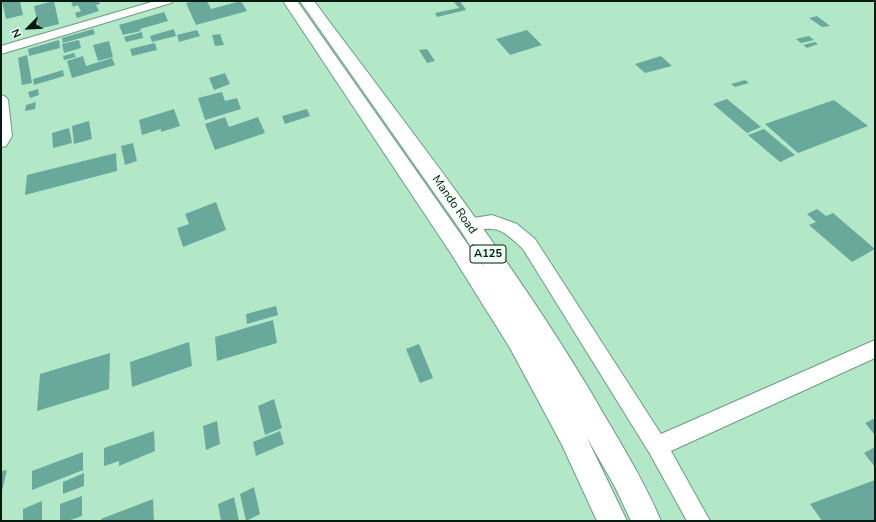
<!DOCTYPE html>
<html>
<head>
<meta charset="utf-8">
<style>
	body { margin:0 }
	#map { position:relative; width:876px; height:522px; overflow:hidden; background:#b2e8c8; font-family:"Nunito Sans",sans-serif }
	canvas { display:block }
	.frame { position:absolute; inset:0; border:2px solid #061a10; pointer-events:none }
	.north { position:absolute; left:8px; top:8px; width:40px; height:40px; -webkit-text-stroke:3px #effff5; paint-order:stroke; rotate:246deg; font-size:11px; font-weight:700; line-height:16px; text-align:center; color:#061a10 }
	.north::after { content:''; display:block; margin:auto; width:14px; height:18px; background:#061a10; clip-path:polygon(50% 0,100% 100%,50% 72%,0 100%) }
</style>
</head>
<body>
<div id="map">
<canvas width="876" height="522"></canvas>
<div class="frame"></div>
<div class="north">N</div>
</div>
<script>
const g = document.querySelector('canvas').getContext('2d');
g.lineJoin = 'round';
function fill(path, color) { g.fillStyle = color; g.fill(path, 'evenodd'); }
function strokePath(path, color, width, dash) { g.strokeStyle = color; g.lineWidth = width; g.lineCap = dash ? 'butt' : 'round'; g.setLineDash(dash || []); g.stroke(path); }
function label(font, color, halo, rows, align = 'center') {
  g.font = font + ' "Nunito Sans",sans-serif'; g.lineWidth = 3; g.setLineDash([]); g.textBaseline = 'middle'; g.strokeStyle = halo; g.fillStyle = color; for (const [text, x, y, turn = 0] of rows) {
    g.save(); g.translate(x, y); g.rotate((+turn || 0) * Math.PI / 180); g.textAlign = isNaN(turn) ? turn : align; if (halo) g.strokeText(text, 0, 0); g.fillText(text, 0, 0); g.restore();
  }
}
fill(new Path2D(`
	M2,1h18l3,14 -17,4z
	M54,1l5,23 -20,5 -5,-23z
	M71,1h28l1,3 -4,1 3,6 -22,7 -2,-5 6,-2 -3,-6 -5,2z
	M195,1h12l4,8 30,-8 6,10 -51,14 -10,-22z
	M453,1h7l6,9 -29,7 -2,-4 24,-5z
	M164,12l4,9 -28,8 1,2 -18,4 -4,-10z
	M817,16l13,10 -8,1 -13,-9z
	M93,29l2,5 -32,9 -1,-5z
	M174,29l2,7 -24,6 -2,-6z
	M197,30l3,6 -21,6 -2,-7z
	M527,30l15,15 -32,10 -14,-16z
	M142,32l1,6 -17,4 -2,-5z
	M220,34l4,11 -9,1 -3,-11z
	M809,36l5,4 -13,3 -5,-4z
	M59,40l1,8 -31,8 -1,-7z
	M79,40l2,8 -17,5 -2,-9z
	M109,41l4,16 -15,4 -5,-16z
	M815,42l3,2 -11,4 -4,-3z
	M155,43l2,7 -25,6 -2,-7z
	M427,49l8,12 -8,2 -8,-13z
	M74,53l2,4 -12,3 -1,-4z
	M27,55l5,28 -10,2 -4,-27z
	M83,56l3,10 26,-8 3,7 -43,13 -5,-17z
	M661,56l11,10 -27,7 -10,-9z
	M63,70l1,6 -30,9 -1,-6z
	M225,73l5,11 -16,6 -5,-12z
	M745,80l4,3 -14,4 -4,-3z
	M38,89l1,6 -9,3 -2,-6z
	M222,92l3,9 12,-3 4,11 -36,11 -7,-22z
	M727,99l34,28 -14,6 -34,-29z
	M834,100l34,26 -70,27 -33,-29z
	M36,102l-1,7 -10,2 1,-6z
	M174,109l6,17 -19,6v-3l-19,6 -3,-15z
	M307,109l3,7 -25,8 -3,-8z
	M225,117l4,10 29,-10 7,16 -50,17 -10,-26z
	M89,121l3,18 -18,5 -2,-18z
	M69,128l3,15 -19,5 -1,-15z
	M764,129l31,26 -15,7 -32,-27z
	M133,143l4,18 -12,4 -4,-19z
	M116,153l1,18 -92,24 2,-20z
	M216,202l10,28 -43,17 -6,-19 12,-4 -4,-10z
	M817,209l9,7 7,-3 42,36 -23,13 -43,-37 7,-3 -9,-8z
	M276,306l2,9 -31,9 -1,-10z
	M273,320l4,23 -60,18 -2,-24z
	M189,342l3,24 -60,21 -2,-25z
	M419,344l14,34 -13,5 -14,-34z
	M110,353l-1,36 -72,22 3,-37z
	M274,399l8,29 -17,7 -7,-29z
	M875,418v17l-10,-12z
	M217,421l3,23 -14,6 -3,-24z
	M154,431l1,20 -36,15v-5l-15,5v-18z
	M280,431l4,13 -28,12 -3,-14z
	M875,447v20l-11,-14z
	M83,452v18l-51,20v-19z
	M7,470l-5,21h-1v-20z
	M84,473v13l-21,8v-12z
	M875,480v41h-53l-12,-17z
	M254,487l6,27 -14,7 -6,-27z
	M82,496v20l-14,5h-8v-17z
	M234,497l5,24h-18l-3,-17z
	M153,499l1,22h-53v-2z
	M42,501v20h-19v-12z`), '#68a99b');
const street = new Path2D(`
	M155,1h18l-2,2 -170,51v-8z
	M1,95l5,2 2,3 4,36 -6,10 -5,1z
	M492,215l25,9 18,15 126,195 214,-94v18l-204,93 39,70h-23l-37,-67 -127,-205c-9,-8 -19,-20 -32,-20 -10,-1 -19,4 -29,1l-2,-5 2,-5z`);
const highway = new Path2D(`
	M283,1h14l188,268 -24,-38 -161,-230h14c96,129 196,255 278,393 24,42 50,82 69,127h-30l-16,-34 -29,-51 41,85h-30l-35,-76 -52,-97 -60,-96z`);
strokePath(street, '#6a9d80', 2);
strokePath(highway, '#6a9d80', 2);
fill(street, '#fff');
fill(highway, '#fff');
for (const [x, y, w] of [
	[488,254,36]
]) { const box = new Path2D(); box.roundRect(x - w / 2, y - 9, w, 18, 3); g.fillStyle = '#effff5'; g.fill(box); strokePath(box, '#061a10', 1); }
label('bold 11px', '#061a10', null, [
	["A125",488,254]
]);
label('12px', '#061a10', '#effff5', [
	["Mando Road",454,205,55]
]);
</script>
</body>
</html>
